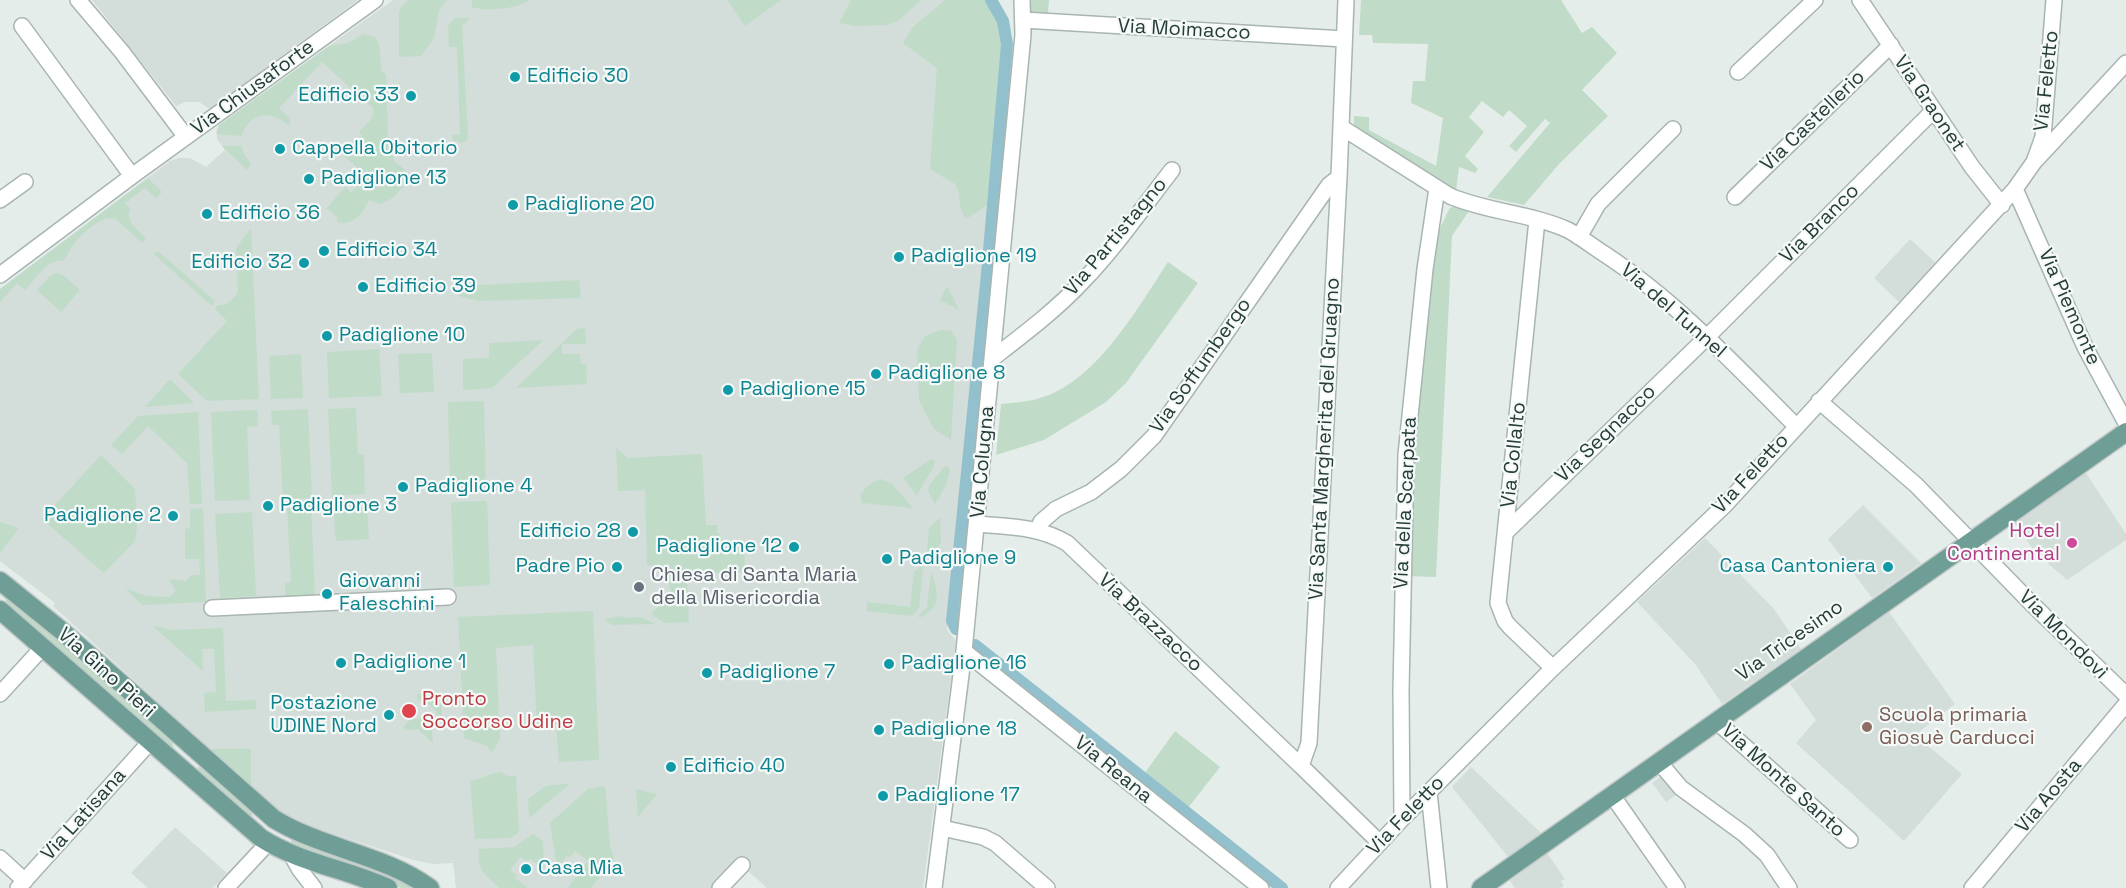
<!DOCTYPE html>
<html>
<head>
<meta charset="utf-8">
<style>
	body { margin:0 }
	canvas { display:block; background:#e5edea }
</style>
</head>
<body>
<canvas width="2126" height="888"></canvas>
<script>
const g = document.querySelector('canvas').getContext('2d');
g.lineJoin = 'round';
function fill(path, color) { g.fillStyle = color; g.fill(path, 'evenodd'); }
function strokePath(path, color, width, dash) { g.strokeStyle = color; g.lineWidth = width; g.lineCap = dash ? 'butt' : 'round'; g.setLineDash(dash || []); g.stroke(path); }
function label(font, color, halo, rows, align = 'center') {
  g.font = font + ' "Space Grotesk",sans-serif'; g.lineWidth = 4.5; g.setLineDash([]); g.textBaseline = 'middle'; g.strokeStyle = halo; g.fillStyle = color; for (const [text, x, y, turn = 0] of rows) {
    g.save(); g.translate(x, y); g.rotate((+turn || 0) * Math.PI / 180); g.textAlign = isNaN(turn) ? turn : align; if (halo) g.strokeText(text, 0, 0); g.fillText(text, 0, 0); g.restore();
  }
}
fill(new Path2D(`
	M92,0h266l-148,109 -11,-7h-13l-10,4z
	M393,0h593l8,12 8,19 1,18 -11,153 -45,428 9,11 -33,247h-156l-30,-27 -26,27h-255l-3,-25 -20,1 -19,-4 -96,-31 -37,-17 -72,-63 -156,-143 2,-3 -55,-42v-272l170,-128 9,-3h11l16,9 19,-17 -8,-11v-10l2,-4z
	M1910,239l27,25 -36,40 -27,-26z
	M2084,470l42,64v6l-59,40 -32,-28 -22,-31z
	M1863,505l58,58 -49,35 -44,-59z
	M1705,538l69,71 27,40 -79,55 -27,-40 -58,-62z
	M1889,612l66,92 -40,31 47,39 -58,67 -108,-98 20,-23 -26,-36z
	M1471,767l70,66 -32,25 -57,-71z
	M1663,775l16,18 -13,9 -14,-19z
	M175,827l52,46 -14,15h-65l-17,-15z
	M1547,853l18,26 -4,2 3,5 -3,2h-46l-5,-7z`), '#d3ddd9');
fill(new Path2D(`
	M409,0h38l-8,10 -5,28 -13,18 -22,1v-45l2,-5z
	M472,0h57c-10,9 -45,12 -57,7z
	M727,0h54l-36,26z
	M851,0h70l-22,20 -11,5 -32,1 -17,-3z
	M945,0h41l13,22 4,18 -11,162 -26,17 -6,-12 -1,-14 -4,-9 -25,-15 7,-101 -34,-25 10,-16z
	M1030,0h19l-1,13 -17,-1z
	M1361,0h200l21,33 10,-6 25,26 -35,37 26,26 -49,48 -35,41 -37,-8 63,-74 -5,-4 -29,33 -7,-6 18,-20 -18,-16 -6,7 -21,-16 -13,16 15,15 -19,24 13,13 -3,4 -16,-6 -3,24 -102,-63v-12l15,1v13l67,36 7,-48 -32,-15 2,-22h12l3,-37 -55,-1 -1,-8h-13z
	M455,18h15l-8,8 6,112 -2,3 -5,2 -8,-3 -1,-5 8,-1 -3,-87h-8l-1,-21z
	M364,34l11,3 4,7 3,28 4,2 2,68 6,19 10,8c6,15 -10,32 -25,35l-10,-4c-6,13 -17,27 -32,22v-5l-10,-9 18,-21 6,5 6,-5 -8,-8 9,-11 -14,-12 18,-20 -3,-4c6,-7 17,-14 14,-24l-51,-46 -43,46 11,10v8c-20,-16 -39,-15 -49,10l-25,-2 3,-9 110,-79 19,-3z
	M222,146h19l4,10 6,7 -4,7z
	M148,178l14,14 -6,6 -11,-10 -20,15 5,5c-6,13 8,22 16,30l-4,5 -26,-24 -10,-1c-11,5 -26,16 -32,26 -5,6 -6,11 -11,17 -15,-4 -28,19 -38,29l-8,-7 -17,19v-13z
	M1457,206l12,5 -17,25 -16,341 -30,-1 7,-131 25,-212 10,-22 2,-3z
	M251,228l8,171 -52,2 -29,-27 49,-53 -12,-12 3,-4c10,1 15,-6 20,-13l-2,-44z
	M158,251l57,50 -3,5 -58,-52z
	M1168,262l30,21 -72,100 -20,19 -62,38 -48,15 5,-51c10,-1 21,-2 32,-4 61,-13 103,-90 135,-138z
	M56,273l7,2 17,15 -19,22 -24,-22 13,-14z
	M579,280l2,18 -102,3 -20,-5v-10z
	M947,286l12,24 -19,-10z
	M585,328l1,16h-24v10h18l1,10h5l1,20 -71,4 61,-59z
	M941,330l10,1 6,9 -6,100 -17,-11 -15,-29 -2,-50 8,-14z
	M543,340l-51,48 -29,2v-31l26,-1v-15z
	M379,349l3,47 -53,2 -2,-46z
	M432,353l2,39 -34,1 -2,-39z
	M301,354l2,44 -32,1 -2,-43z
	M170,379l24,24 -49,4z
	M484,401l2,84 -36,1 -2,-84z
	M356,408l2,46 6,1 1,39 -33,2 -4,-87z
	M308,409l4,89 -29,2 -4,-75h-7l-1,-14z
	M257,410l1,16 -11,1 3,73 -35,1 -4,-89z
	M198,412l4,92h-12l-3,-41 -39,-37 -26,28 -11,-9 27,-29z
	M616,448l12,10 74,-4 4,71h11v7l7,9c21,12 21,0 21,31l-58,2 2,48 -24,1 -13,-8v-3l7,-5 2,-5 10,-1c0,-16 -3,-35 -24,-36l-2,-75 -27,1z
	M101,455l34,34 2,39 -2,13 -31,32 -62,-54z
	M931,459l4,2c0,7 -14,25 -18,35l-14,-18z
	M945,466l5,1c-1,15 -8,26 -15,37l-7,-13 2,-7z
	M881,479l11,5 21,24 -51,-5 -2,-7c5,-9 11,-14 21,-17z
	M487,501l3,84 -36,2 -3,-85z
	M311,506l4,90 -30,1v-14l6,-1 -4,-74z
	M367,506l2,33 -33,2 -3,-32z
	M203,508l3,94 -64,3 -17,-17 21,8 24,1 6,-6 -7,-12 17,2 5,-6h9l-1,-16h-14v-30l5,-1v-19z
	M252,512l4,84 -36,2 -5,-84z
	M940,517l1,25 -3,6 -1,15 -10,-12 2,-22z
	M0,522l19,6 -19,25z
	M923,565l-4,43 -7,8 -45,-5v-9l43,5 4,-35z
	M931,572c8,20 11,35 -12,46v-3l8,-7z
	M5,596h6l160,140 5,23 -36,-32 -2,-9 -132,-116z
	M593,611l6,149 -40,2 -3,-36 -19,1 -4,-82 -37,3 4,91 -8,14 -5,-7 -23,-8 -6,-121z
	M621,616l4,2 16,-1 14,7 -43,1 -8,-6z
	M153,626l19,4 51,-2 3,73 30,-1v9l-51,3 -1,-19 12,-1 -2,-43h-12l1,22z
	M441,693l1,31c-4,-12 -11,-22 -24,-24l-1,-6z
	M420,718l4,1 7,5 2,19 -15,-14 -11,1 -4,-3 7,-7z
	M1175,731l45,36 -32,41 -44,-34z
	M209,749h42v39z
	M198,767l5,1 49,44v5l-2,2 -54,-49z
	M501,772l6,4h9l3,53 -2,5 -7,4 -35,1 -5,-58c12,-2 20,-8 31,-9z
	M571,783l-42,35 -1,-19 18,-13z
	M605,786l5,60 4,12 -23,30h-23l20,-27 -13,-10 -5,6 -3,-1 -10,12 -7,-45 38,-34z
	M636,789l21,5 -19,23z
	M533,834l10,7 1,29 -14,-11 -2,2 -8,-4 -10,13 7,5 -2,3 13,10h-28c-15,-13 -23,-18 -21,-39l35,-2z
	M292,837l7,1 4,6 80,27 29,14 2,3h-13l-21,-10 -89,-34z`), '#c0dcc9');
strokePath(new Path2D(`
	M956,629l-4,-8 35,-347 20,-230 -4,-23 -12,-21
	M975,645l307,243`), '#92c0cd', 12);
const minor = new Path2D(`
	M78,0l44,52 64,85
	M1346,0l-7,177 -30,566 -8,23 79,77
	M1860,0l112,167 30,38
	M1023,20l321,19
	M22,26l110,150
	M1738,72l77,-72
	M1341,127l109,69c37,16 80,17 118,34 13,7 25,17 38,25 71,47 129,110 190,171
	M2036,160l90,-97
	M2015,189l70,158 41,76
	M1735,197l156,-152
	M0,200l25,-18
	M1537,220l-39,383 7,18 5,6 43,41
	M1579,237l19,-33 75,-75
	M0,275l132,-99 243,-176
	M993,358c31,-24 63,-48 90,-77 33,-34 60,-74 89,-111
	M1819,401l97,84 116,119 94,91
	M977,524c32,3 61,2 90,19l234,223
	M1038,530l3,-8 15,-13 35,-17 30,-23 33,-33 175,-251 10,-8
	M1506,532l201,-195 226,-226
	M212,608l236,-11
	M964,651l297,237
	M0,694l43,-47
	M1716,721l134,119
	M1659,762l22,26 63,46 23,21 22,33
	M1429,792l10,96
	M1612,795l65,93
	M1402,819l-1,-129 5,-235 19,-186 12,-81
	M942,828l41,9 12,6 52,45
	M291,854l9,16 14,18
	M0,858l25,23
	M18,888l132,-146
	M226,888l42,-45
	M720,888l22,-23
	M934,888l30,-237 59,-616 -1,-35
	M1338,888l64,-69 151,-151 172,-163 290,-316 19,-27 9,-25 11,-137
	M1972,888l154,-184`);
const major = new Path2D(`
	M0,581l62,50 212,188c49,30 109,35 156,69
	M0,610l261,228c39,25 86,31 127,50
	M1481,888l645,-456`);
strokePath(minor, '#a8b5b1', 18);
strokePath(major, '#c2c9c8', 21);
strokePath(minor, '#fff', 15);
strokePath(major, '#6e9e95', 18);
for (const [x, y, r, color] of [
	[515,77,6,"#0f9aa8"],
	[411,96,6,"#0f9aa8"],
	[280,149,6,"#0f9aa8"],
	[309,179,6,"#0f9aa8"],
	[513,205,6,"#0f9aa8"],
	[207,214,6,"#0f9aa8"],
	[324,251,6,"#0f9aa8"],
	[899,257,6,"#0f9aa8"],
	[304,263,6,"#0f9aa8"],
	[363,287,6,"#0f9aa8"],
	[327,336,6,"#0f9aa8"],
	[876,374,6,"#0f9aa8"],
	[728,390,6,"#0f9aa8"],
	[403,487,6,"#0f9aa8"],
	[268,506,6,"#0f9aa8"],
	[173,516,6,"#0f9aa8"],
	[633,532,6,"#0f9aa8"],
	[2072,543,6,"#d1479c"],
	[794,547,6,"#0f9aa8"],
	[887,559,6,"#0f9aa8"],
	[617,567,6,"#0f9aa8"],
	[1888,567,6,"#0f9aa8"],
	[639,587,6,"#6b7280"],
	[327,594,6,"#0f9aa8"],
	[341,663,6,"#0f9aa8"],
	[889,664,6,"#0f9aa8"],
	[707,673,6,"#0f9aa8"],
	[409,711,8,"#e0444e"],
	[389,715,6,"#0f9aa8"],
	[1867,727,6,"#8d6e63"],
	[879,730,6,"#0f9aa8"],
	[671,767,6,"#0f9aa8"],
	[883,796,6,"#0f9aa8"],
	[526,869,6,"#0f9aa8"]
]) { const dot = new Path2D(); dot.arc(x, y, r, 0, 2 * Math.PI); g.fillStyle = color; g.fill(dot); strokePath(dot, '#f5faf8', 2); }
label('20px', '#263d39', '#f5faf8', [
	["Via Moimacco",1184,30,3],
	["Via Feletto",2047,81,-84],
	["Via Chiusaforte",253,88,-36],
	["Via Graonet",1929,104,56],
	["Via Castellerio",1813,121,-44],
	["Via Branco",1820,224,-45],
	["Via Partistagno",1116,237,-50],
	["Via Piemonte",2069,307,66],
	["Via del Tunnel",1673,311,41],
	["Via Soffumbergo",1201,366,-55],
	["Via Segnacco",1606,434,-44],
	["Via Santa Margherita del Gruagno",1325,439,-87],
	["Via Collalto",1514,455,-84],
	["Via Colugna",983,462,-85],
	["Via Feletto",1751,474,-47],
	["Via della Scarpata",1406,503,-87],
	["Via Brazzacco",1150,623,43],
	["Via Mondovì",2063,635,45],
	["Via Tricesimo",1790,641,-35],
	["Via Gino Pieri",106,673,42],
	["Via Reana",1113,770,39],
	["Via Monte Santo",1783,781,42],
	["Via Aosta",2049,796,-50],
	["Via Latisana",84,815,-48],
	["Via Feletto",1406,816,-46]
]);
label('20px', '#0d838f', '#f5faf8', [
	["Edificio 30",527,77],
	["Edificio 33",399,96,"right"],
	["Cappella Obitorio",292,149],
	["Padiglione 13",321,179],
	["Padiglione 20",525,205],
	["Edificio 36",219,214],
	["Edificio 34",336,251],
	["Padiglione 19",911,257],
	["Edificio 32",292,263,"right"],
	["Edificio 39",375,287],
	["Padiglione 10",339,336],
	["Padiglione 8",888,374],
	["Padiglione 15",740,390],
	["Padiglione 4",415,487],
	["Padiglione 3",280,506],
	["Padiglione 2",161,516,"right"],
	["Edificio 28",621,532,"right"],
	["Padiglione 12",782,547,"right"],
	["Padiglione 9",899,559],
	["Padre Pio",605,567,"right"],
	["Casa Cantoniera",1876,567,"right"],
	["Giovanni",339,582],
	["Faleschini",339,605],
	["Padiglione 1",353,663],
	["Padiglione 16",901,664],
	["Padiglione 7",719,673],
	["Postazione",377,704,"right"],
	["UDINE Nord",377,727,"right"],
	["Padiglione 18",891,730],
	["Edificio 40",683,767],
	["Padiglione 17",895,796],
	["Casa Mia",538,869]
], 'left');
label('20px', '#b23c85', '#f5faf8', [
	["Hotel",2060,532],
	["Continental",2060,555]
], 'right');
label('20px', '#5b616d', '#f5faf8', [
	["Chiesa di Santa Maria",651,576],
	["della Misericordia",651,599]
], 'left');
label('20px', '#be3a42', '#f5faf8', [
	["Pronto",422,700],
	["Soccorso Udine",422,723]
], 'left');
label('20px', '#785e54', '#f5faf8', [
	["Scuola primaria",1879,716],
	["Giosuè Carducci",1879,739]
], 'left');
</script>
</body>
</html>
